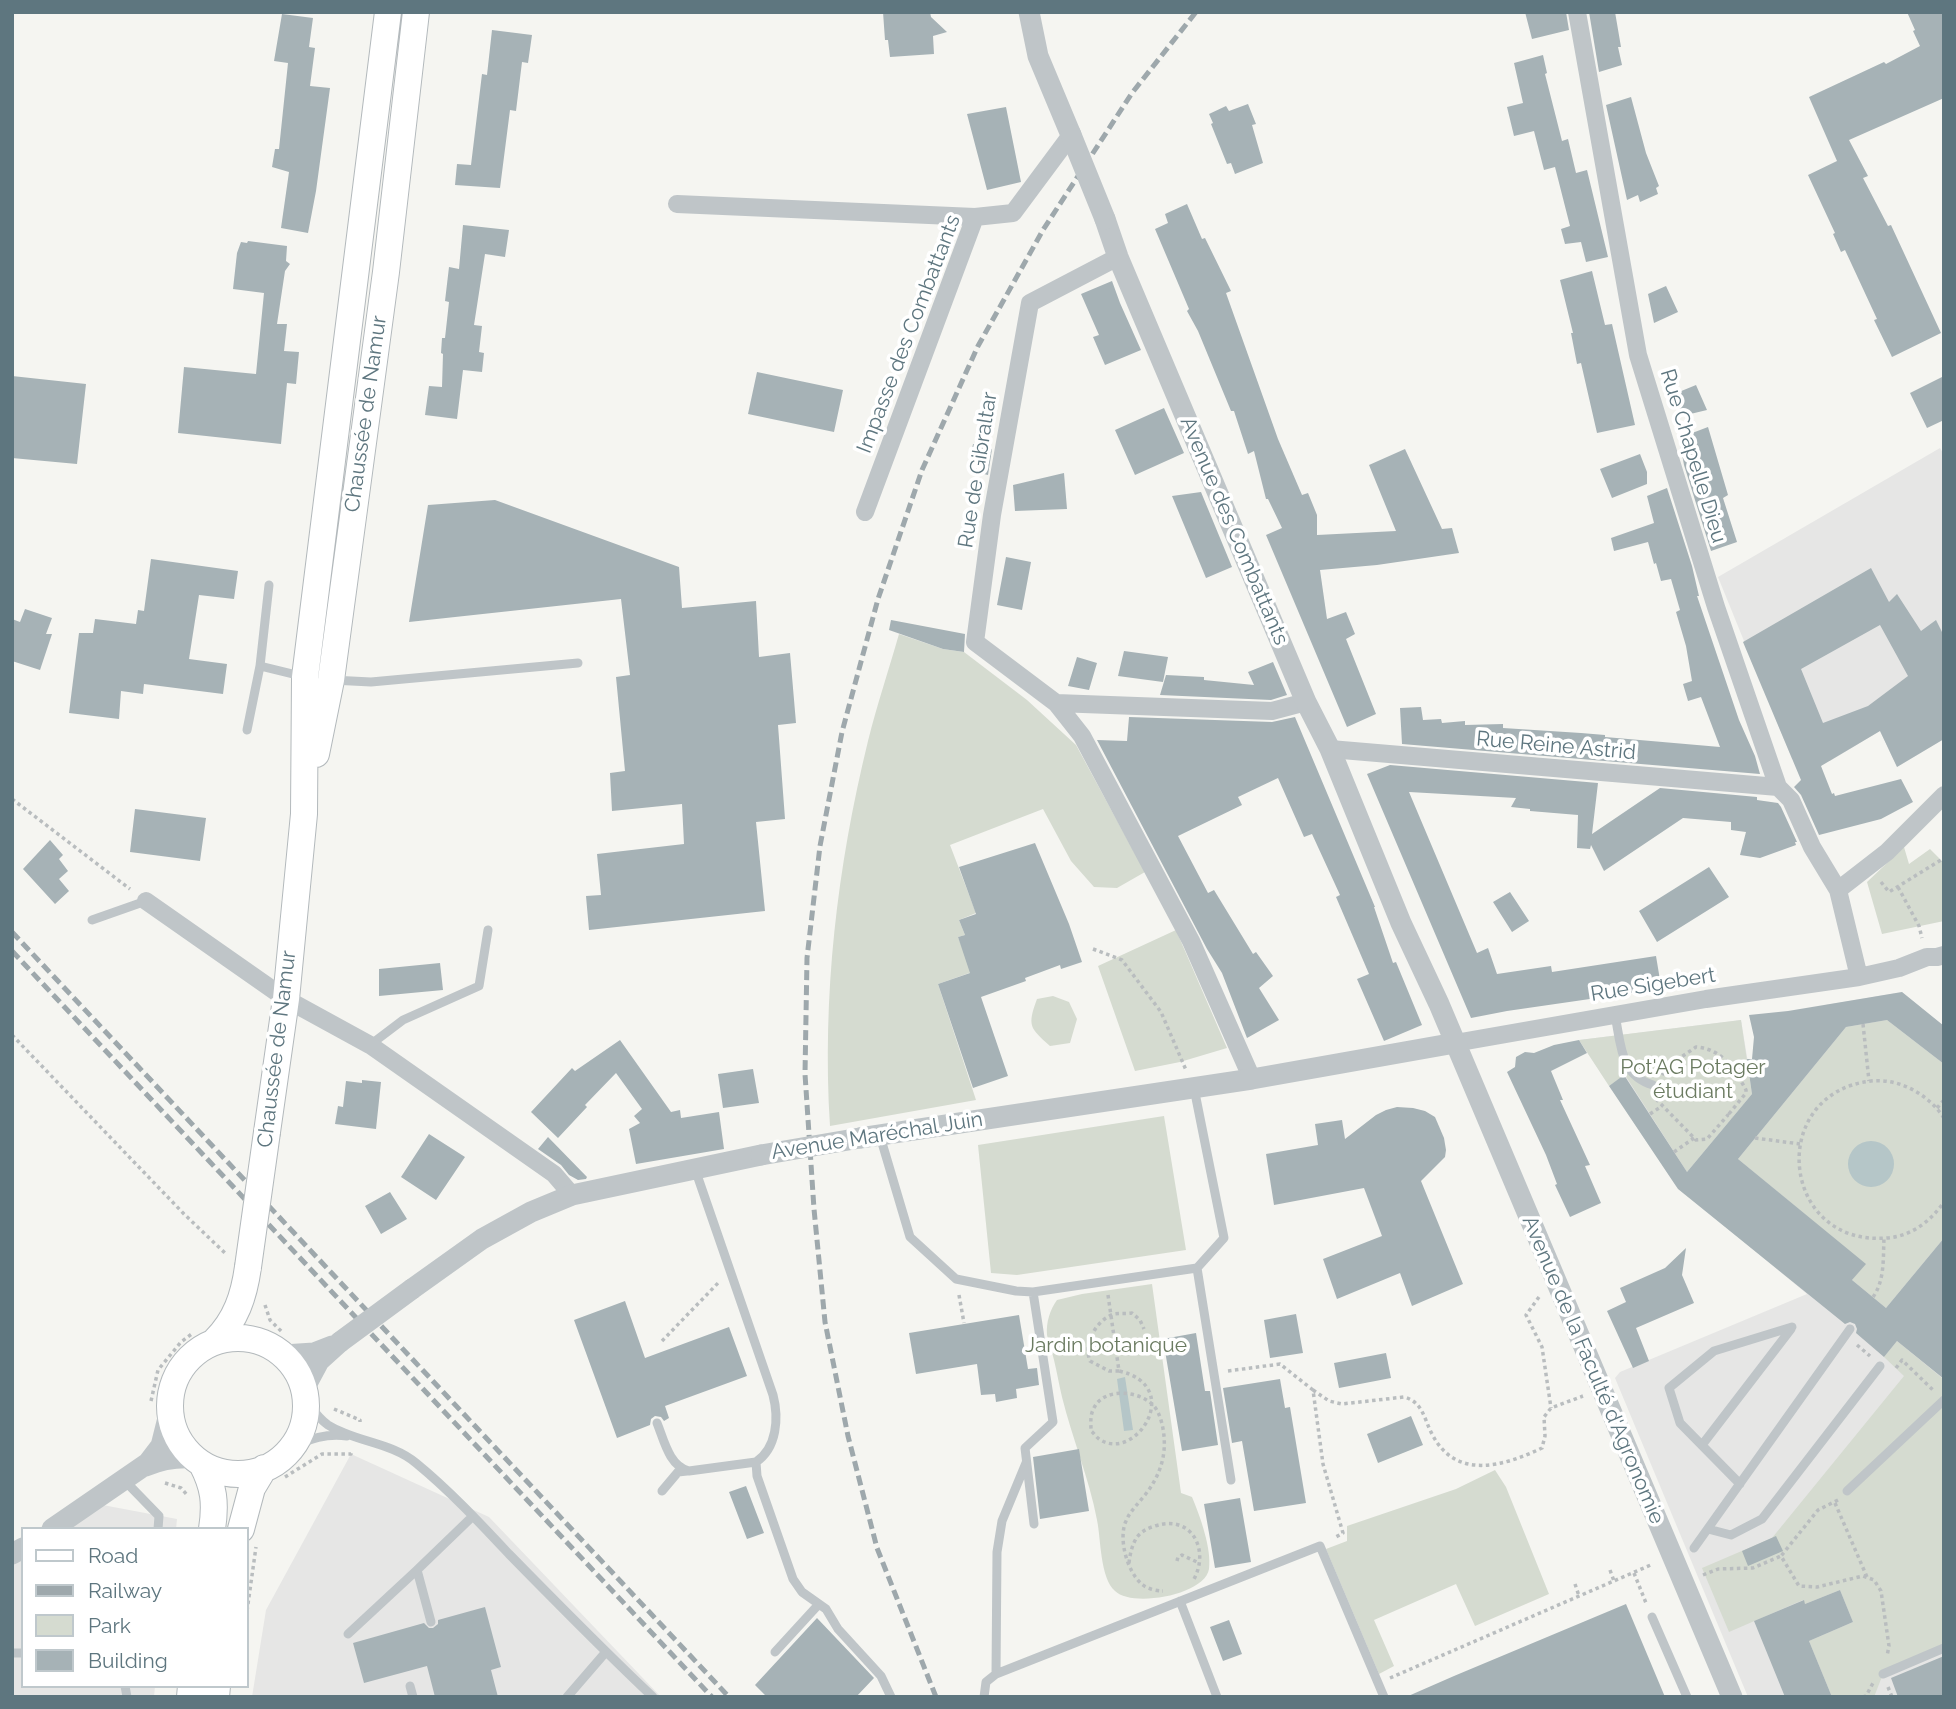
<!DOCTYPE html>
<html>
<head>
<meta charset="utf-8">
<style>
	body { margin:0 }
	#map { position:relative; width:1956px; height:1709px; overflow:hidden; background:#f5f5f1; font-family:Raleway,sans-serif }
	canvas { display:block }
	.frame { position:absolute; inset:0; border:14px solid #5e767f; pointer-events:none }
	.legend { position:absolute; left:21px; top:1527px; width:228px; height:161px; box-sizing:border-box; background:#fff; border:2px solid #bfc8cc; margin:0; padding:9px 12px; list-style:none; font-size:21px; color:#5e767f }
	.legend li { display:flex; align-items:center; gap:14px; height:35px }
	.legend b { width:35px; border:2px solid #bfc8cc }
</style>
</head>
<body>
<div id="map">
<canvas width="1956" height="1709"></canvas>
<div class="frame"></div>
<ul class="legend">
<li><b style="height:9px;background:#fff"></b>Road</li>
<li><b style="height:9px;background:#9ea8ac"></b>Railway</li>
<li><b style="height:19px;background:#d5dbd0"></b>Park</li>
<li><b style="height:19px;background:#a6b2b6"></b>Building</li>
</ul>
</div>
<script>
const g = document.querySelector('canvas').getContext('2d');
g.lineJoin = 'round';
function fill(path, color) { g.fillStyle = color; g.fill(path, 'evenodd'); }
function strokePath(path, color, width, dash) { g.strokeStyle = color; g.lineWidth = width; g.lineCap = dash ? 'butt' : 'round'; g.setLineDash(dash || []); g.stroke(path); }
function label(font, color, halo, rows, align = 'center') {
  g.font = font + ' Raleway,sans-serif'; g.lineWidth = 7; g.setLineDash([]); g.textBaseline = 'middle'; g.strokeStyle = halo; g.fillStyle = color; for (const [text, x, y, turn = 0] of rows) {
    g.save(); g.translate(x, y); g.rotate((+turn || 0) * Math.PI / 180); g.textAlign = isNaN(turn) ? turn : align; if (halo) g.strokeText(text, 0, 0); g.fillText(text, 0, 0); g.restore();
  }
}
fill(new Path2D(`
	M1940,448l4,7v284l-47,28 -17,-36 -50,30 -38,-2 -74,-182z
	M1902,992l42,34v671h-196l-133,-319 5,-6 187,-78 -131,-108 -97,-146 162,-20 12,73 72,-88z
	M351,1454l138,63 172,180h-409l14,-87z
	M92,1503l85,16 -1,10h-120z
	M23,1552v134h132l-1,11h-142v-137z`), '#e6e6e5');
fill(new Path2D(`
	M899,634l44,15 21,3 63,48 49,45 69,127 -28,16 -23,-1 -23,-26 -28,-52 -93,36 26,68 -17,7 6,15 -7,2 14,35 -34,12 38,116 -146,26c-8,-130 7,-259 38,-385 9,-36 21,-72 31,-107z
	M1904,847l5,17 21,-15 14,14v58l-62,13 -15,-52z
	M1176,930l51,118 -47,14 -45,9 -37,-105z
	M1053,996l16,6 8,17 -7,24 -20,3c-20,-18 -23,-20 -13,-47z
	M1741,1020l11,74 -65,78 -62,-97 -16,11 -30,-46z
	M1887,1020l57,44v174l-58,70 -34,-28 13,-16 -127,-105 108,-132z
	M1164,1116l22,134 -169,25 -26,-2 -13,-128z
	M1152,1284l29,209 11,4c8,19 20,52 17,72 -4,26 -77,39 -94,22 -15,-13 -14,-52 -18,-71 -8,-42 -25,-82 -35,-123 -3,-12 -5,-25 -8,-37 -2,-8 -5,-17 -7,-25 -1,-13 3,-25 10,-35l25,-6z
	M1897,1341l45,37 2,-1v273l-61,24 -9,23h-42l-23,-56 44,-19 -13,-32 -35,14 -2,-4 -74,32 -27,-64 70,-30 132,-162 -20,-19z
	M1495,1470l11,17 43,107 -74,32 -19,-42 -82,36 20,46 -15,8 -53,-125 21,-8v-15l109,-37z`), '#d5dbd0');
fill(new Path2D(`
	M1848 1164a23 23 0 1 1 46 0a23 23 0 1 1-46 0Z
	M1125,1377l8,53 -9,1 -7,-52z`), '#b5c6c8');
fill(new Path2D(`
	M883,12h47l1,5 16,15 -14,4 1,18 -44,3 -2,-17h-3z
	M1525,12h41l3,18 -37,9z
	M1589,12h26l6,35h-3l4,18 -23,7z
	M1907,12h37v86l-95,42 19,36 -5,2 25,48 3,-1 50,108 -49,24 -18,-37 3,-1 -32,-69 -4,2 -8,-18 2,-1 -27,-58 29,-14 -28,-64 75,-35 2,2 34,-18 -7,-15 2,-1z
	M282,14l31,4 -4,29 6,1 -5,38 20,2 -14,103 -8,42 -27,-5 8,-56 -17,-5 3,-18h4l9,-86 -14,-2z
	M492,30l40,5 -4,28 -6,-1 -6,49 -6,-1 -10,78 -45,-3 2,-21 14,1 11,-91 5,1z
	M1543,55l4,18 -2,1 17,67 6,-2 8,34 11,-3 21,87 -22,5 -5,-20 -16,2 -4,-15 9,-3 -15,-59 -11,3 -10,-39 -20,5 -7,-29 16,-4 -9,-40z
	M1631,97l15,56 13,33 -3,2 2,6 -18,8 -2,-7 -11,5 -21,-95z
	M1248,104l8,20 -4,1 11,38 -28,11 -4,-11 -4,1 -16,-40 2,-1 -4,-9 17,-8 3,5z
	M1006,107l15,75 -34,8 -20,-76z
	M1187,204l15,35 3,-1 26,53 -5,2 52,146 24,56 6,-2 9,22v20l79,-4 -27,-66 36,-16 37,80 10,-1 7,25 -82,12 -57,5 7,49 19,-7 9,22 -9,5 30,75 -29,13 -81,-192 16,-7 -14,-29h-2l-12,-48 -6,3 -14,-43h-3l-33,-80 -11,-20 2,-2 -34,-80 13,-6 -3,-9z
	M463,225l46,5 -4,27 -20,-3 -11,71 8,1 -3,26 5,1 -2,19 -19,-2 -6,49 -32,-4 4,-29 13,1 1,-33 -2,-1 1,-15h3l4,-36 -4,-1 4,-34 10,2z
	M248,241l39,5 -1,15 4,3 -5,7 -8,53h10l-3,27 15,1 -3,32 -9,-1 -6,61 -103,-11 6,-66 72,7 8,-81 -31,-4 4,-36 4,-11 6,1z
	M1592,271l13,54 7,-1 23,101 -38,8 -16,-70 -4,1 -6,-31h2l-13,-53z
	M1112,281l8,22 21,47 -36,15 -12,-28 6,-2 -18,-41z
	M1666,286l12,26 -24,11 -6,-29z
	M757,372l86,18 -9,42 -86,-18z
	M12,376l74,8 -9,80 -65,-6z
	M1944,376v44l-17,8 -17,-35z
	M1696,385l11,25 -25,6 -8,-22z
	M1164,408l20,45 -49,22 -20,-45z
	M1708,427l20,68 -5,3 14,44 -26,9 -27,-86 -5,-27z
	M973,444l19,5 -4,26 -20,-5z
	M1640,454l7,18v12l-35,14 -12,-29z
	M1064,473l3,36 -52,2 -2,-26z
	M1667,488l25,78 7,30h-2l42,124 16,36 5,18 -358,-30 -2,-36 21,-1 2,13 18,-1 1,4 23,-2v4l38,-1v4l78,5 24,2v2l115,10 -19,-50 -13,4 -5,-17 9,-3 -6,-35 -10,-34 4,-2 -9,-31 -10,2 -5,-18 -2,1 -6,-22 -34,9 -3,-13 43,-15 -7,-27z
	M1201,492l31,75 -26,11 -34,-82z
	M495,500l184,67 3,41 74,-7 3,56 31,-4 6,70 -18,2 7,94 -29,3 9,89 -176,19 -3,-34 15,-1 -4,-41 87,-10 -2,-40 -70,7 -2,-38 15,-2 -9,-94 14,-2 -9,-76 -212,23 19,-117z
	M1006,557l25,5 -9,48 -25,-5z
	M151,559l87,12 -4,28 -35,-4 -10,64 38,5 -4,30 -79,-10 -1,10 -22,-3 -2,28 -50,-6 10,-80h14l2,-14 41,5 2,-14 6,1z
	M1871,568l18,34 8,-8 24,37 15,-11 8,16v103l-47,28 -17,-36 -59,35 11,28 2,-1 1,3 66,-17 12,23 -32,17 -62,16 -18,-40 -7,-8 7,-7 -58,-138zM1880,625l28,51 -40,30 -45,17 -22,-54z
	M25,609l27,9 -6,16h6l-12,36 -28,-9v-42l8,3z
	M891,620l74,14 -1,18 -21,-3 -54,-19z
	M1124,651l44,6 -5,25 -45,-6z
	M1077,657l20,6 -8,27 -21,-4z
	M1273,662l14,33 -16,5 -111,-5 6,-20 38,2v3l50,5 -6,-13z
	M1129,717l143,5 23,-5 80,190h-1l19,56 3,-1 26,63 -38,16 -27,-62 12,-5 -33,-77 4,-2 -28,-61 -8,3 -26,-59 -40,19 4,8 -64,31 30,57 6,-3 39,64 3,-2 17,24 -14,12 20,32 -32,18 -25,-65 -15,-24 -110,-209 30,1z
	M1390,765l208,18 -6,51 68,-46 97,9v3l21,3 3,4 16,35h-2l1,3 -36,13 -20,-3 6,-23 -15,-2v-8l-48,-4 -79,53 -13,-26 -1,4 -13,-1 1,-33 -48,-4v-2l-19,-2 5,-9 -107,-6 68,161 11,-5 9,26 54,-8 1,6 104,-16 4,24 -9,1 1,9 -145,21 -36,7 -104,-244z
	M135,809l71,9 -6,43 -70,-9z
	M50,840l13,15 -4,4 9,12 -9,8 10,12 -14,13 -32,-35z
	M1035,843l34,81 13,38 -21,7 -1,-4 -35,13 1,3 -45,16 27,79 -35,12 -35,-104 32,-11 -12,-36 7,-2 -6,-15 17,-6 -17,-47z
	M1709,867l20,30 -72,45 -18,-31z
	M1510,892l19,29 -17,11 -19,-30z
	M440,963l3,27 -64,6v-27z
	M1902,992l42,34v38l-57,-44 -41,7 -108,132 128,105 -14,16 34,28 58,-70v141l-47,-38 -13,16 -28,-24 1,-4 -2,-5 -5,-2 -5,2 -167,-135 -69,-103 15,-11 63,97 65,-78 -5,-35h5l2,-22 -5,-22 39,-4z
	M620,1040l51,72 9,-2 1,8 38,-6 5,37 -88,15 -7,-35 11,-6 -6,-7 8,-7 -26,-36 -31,32 2,2 -29,31 -27,-26 41,-44 3,3z
	M1579,1040l8,13 -36,18 12,29h-3l30,65 -5,1 16,37 -31,14 -15,-32 2,-1 -11,-29 -39,-83 8,-5 1,-10 9,-5 9,1 20,-8z
	M753,1069l6,34 -36,5 -5,-34z
	M362,1080l19,2 -5,47 -41,-5 3,-18 5,1 3,-26 16,2z
	M1397,1107l16,1 12,3 10,6 9,21 2,12 -1,7 -24,24 42,103 -51,22 -12,-33 -63,26 -14,-40 59,-23 -18,-48 -90,17 -8,-51 52,-9 -3,-21 27,-4 3,19 31,-24 10,-5z
	M429,1134l36,23 -29,43 -35,-23z
	M548,1137l39,40 -1,2 -8,1 -9,-5 -8,-10 -23,-16z
	M390,1192l17,27 -26,15 -16,-28z
	M1686,1248l-4,27 12,28 -58,25 13,33 -16,7 -26,-57 19,-9 -6,-14 45,-20z
	M625,1301l20,57 84,-31 18,49 -82,30 4,12 -5,3 -3,-4 -6,-1 -4,3 -1,6 -33,13 -43,-118z
	M1296,1314l7,39 -33,5 -6,-38z
	M1019,1315l9,54 9,-1 2,17 -23,4 1,9 -21,4 -1,-8 -14,1 -4,-31 -61,10 -7,-41z
	M1196,1333l9,58h5l8,54 -36,6 -19,-112z
	M1386,1353l5,25 -52,10 -5,-25z
	M1280,1379l5,29 5,-1 16,96 -52,8 -12,-70 -10,2 -9,-55z
	M1411,1416l12,29 -45,18 -11,-29z
	M1079,1449l10,62 -49,8 -7,-62z
	M746,1486l18,47 -17,6 -18,-47z
	M1240,1498l11,64 -36,6 -11,-64z
	M1776,1536l7,15 -35,15 -6,-15z
	M1840,1590l13,32 -44,19 23,56h-47l-31,-76 50,-21 1,4z
	M1626,1604l39,93h-259l48,-21z
	M485,1607l16,60 -10,3 7,27h-63l-8,-31 -63,17 -11,-40 71,-20 5,5h4l5,-4v-4z
	M817,1618l57,60 -18,19h-89l-12,-12z
	M1229,1620l13,34 -19,7 -13,-34z
	M1944,1656v41h-46l-7,-19z`), '#a6b2b6');
const primary = new Path2D(`
	M316,754l15,-74 55,-408 30,-260
	M267,1132l19,-133 18,-185 1,-137 83,-665
	M170 1406a68 68 0 1 1 136 0a68 68 0 1 1-136 0Z
	M215,1341c21,-21 29,-45 33,-74
	M202,1464c12,23 14,39 10,65
	M241,1529l11,-41 12,-20
	M190,1697l1,-11
	M216,1697l1,-11`);
strokePath(primary, '#b3b9bc', 28);
strokePath(new Path2D(`
	M12,799l118,90
	M1881,882l8,10 52,-32 3,3
	M1898,887l21,39 3,12
	M1093,949l29,11 39,52 25,58
	M1863,1024l6,57
	M12,1035l172,179 42,40
	M1662,1075l9,-11 25,-17c26,2 39,22 50,43v3l-18,22
	M1656,1099l40,41 11,-1 21,-24 4,3
	M1937,1108l7,-8
	M1650,1114l12,-8
	M1944,1118c-15,-23 -44,-40 -73,-37 -105,12 -91,166 16,157 24,-2 43,-16 57,-36
	M1755,1138l45,6
	M1674,1152l20,-14
	M959,1295l5,28
	M1108,1295l11,76c67,15 16,93 -20,68 -3,-2 -5,-6 -8,-8 0,-7 -1,-15 2,-21 9,-23 45,-20 60,-5 7,7 10,21 11,31 2,22 -5,41 -19,59 -7,9 -15,16 -19,26 -8,17 1,52 17,64 5,4 14,6 20,6
	M1539,1297l-13,18 16,32 9,61
	M1873,1297c12,-17 10,-39 11,-59
	M265,1305l5,15 13,13
	M662,1341l57,-59
	M1857,1345l13,11
	M1896,1368l6,-8 32,31
	M1119,1371h-10l-19,-10c-7,-17 6,-41 24,-47 6,-1 12,0 18,-1l8,7 4,9
	M1228,1371l52,-7 33,26 10,74 20,69 -9,5
	M1313,1390l16,11 13,3 62,-7c19,5 20,22 28,37 24,47 72,32 110,14l3,-12 -1,-19 7,-9 32,-12
	M151,1401l7,-31 23,-28 12,-9
	M334,1409l26,11v2
	M285,1477l37,-23h29l1,-4
	M165,1483l16,5 7,8
	M1838,1500l-20,10 -37,46 18,30 18,1 46,-11 11,4 7,11 8,55 -2,10
	M1835,1503l32,74
	M1177,1561l1,-4 4,-2 17,8
	M1129,1563c1,-9 3,-18 8,-26 5,-6 11,-9 18,-11 36,-12 55,23 39,53
	M1610,1570l4,11
	M1634,1573l12,30
	M1703,1575l15,-6 35,-1 28,-12
	M1575,1584l4,12
	M247,1611l9,-64
	M1390,1678l263,-114
	M1888,1687l4,10
	M1863,1697l3,-1 7,-13`), '#b9bdbf', 3.5, [3.5, 3.5]);
strokePath(new Path2D(`
	M260,666l9,-81
	M332,680l39,2 207,-19
	M247,730l13,-64 41,10
	M92,920l54,-19
	M1615,1015c6,29 5,61 38,70
	M370,1045l33,-25 76,-34 9,-56
	M1194,1088l30,150 -27,30 34,212
	M880,1136l30,101 46,42 60,12 17,1 164,-24
	M695,1169l78,226c6,23 4,53 -17,67l1,14 36,103 9,13 24,17 12,20 43,47 10,21
	M1033,1292l20,130 -28,26 9,76
	M306,1401c7,9 13,18 22,24 27,17 63,17 88,38 33,27 63,59 92,90 48,49 95,97 145,144
	M657,1423c7,17 12,43 32,48l67,-9
	M1702,1445l89,-116
	M292,1447c18,-8 34,-14 55,-11
	M125,1481l34,35 -1,13
	M1740,1484l-60,-61 -11,-35 45,-37 78,-24
	M662,1491l16,-19 9,-1
	M1847,1491l97,-91
	M1708,1529l23,6 31,-16 118,-153
	M1694,1548l156,-219
	M1180,1601l37,96
	M1652,1617l35,80
	M431,1622l-14,-52 56,-54
	M348,1634l69,-64
	M775,1652l44,-48
	M12,1653h11
	M996,1674l1,-122 5,-31 24,-58
	M1883,1674l61,-26
	M125,1686l2,11
	M410,1686l3,11
	M567,1697l38,-44
	M984,1697l2,-15 10,-8 324,-128 64,151`), '#bfc5c8', 9);
strokePath(new Path2D(`
	M1577,12l61,343 78,252 62,180 13,13 21,47 26,43 21,87
	M677,204l298,13
	M1118,257l-88,46 -38,212 -17,127 81,61 26,33 109,205 61,138
	M865,512l110,-295 38,-4 58,-78
	M1056,703l216,8 34,-9
	M1330,749l448,38
	M1838,890l49,-38 57,-57
	M146,901l140,98 84,46 184,129 18,21
	M1455,1043l251,-44 153,-22 40,-9 28,-11h10l7,-2`), '#bfc5c8', 18);
strokePath(new Path2D(`
	M1029,12l9,44 33,79
	M1105,219l13,38 188,445 24,47 71,174 38,81 293,693
	M860,1138l392,-59 203,-36
	M412,1289l70,-50 49,-27 41,-17 189,-40
	M284,1355l30,-2 18,-7
	M304,1389l15,-28 21,-19
	M146,1466c16,-7 30,-9 47,-8
	M52,1529l96,-66 13,-17 8,-32
	M12,1554l11,-6`), '#bfc5c8', 21);
strokePath(primary, '#fff', 26);
strokePath(new Path2D(`
	M12,932l717,765
	M12,951l700,746
	M936,1697l-59,-149 -29,-112 -23,-114 -11,-113 -9,-135 2,-116 13,-112 22,-114 36,-133 44,-129 56,-124 65,-116 89,-137 64,-81`), '#9ea8ac', 5, [10, 5]);
const primaryBridge = new Path2D(`
	M248,1267l19,-135`);
strokePath(primaryBridge, '#b3b9bc', 28, []);
strokePath(new Path2D(`
	M1071,135l34,84
	M761,1155l99,-17
	M340,1342l72,-53`), '#bfc5c8', 21);
strokePath(primaryBridge, '#fff', 26);
label('21px', '#5e767f', '#fff', [
	["Impasse des Combattants",909,334,-69],
	["Chaussée de Namur",366,414,-82],
	["Rue Chapelle Dieu",1693,456,73],
	["Rue de Gibraltar",978,470,-81],
	["Avenue des Combattants",1234,531,67],
	["Rue Reine Astrid",1556,746,5],
	["Rue Sigebert",1653,985,-9],
	["Chaussée de Namur",277,1049,-83],
	["Avenue Maréchal Juin",877,1136,-9],
	["Avenue de la Faculté d'Agronomie",1593,1370,67]
]);
label('21px', '#6b7b61', '#fff', [
	["Pot'AG Potager",1693,1068],
	["étudiant",1693,1092],
	["Jardin botanique",1106,1346]
]);
</script>
</body>
</html>
